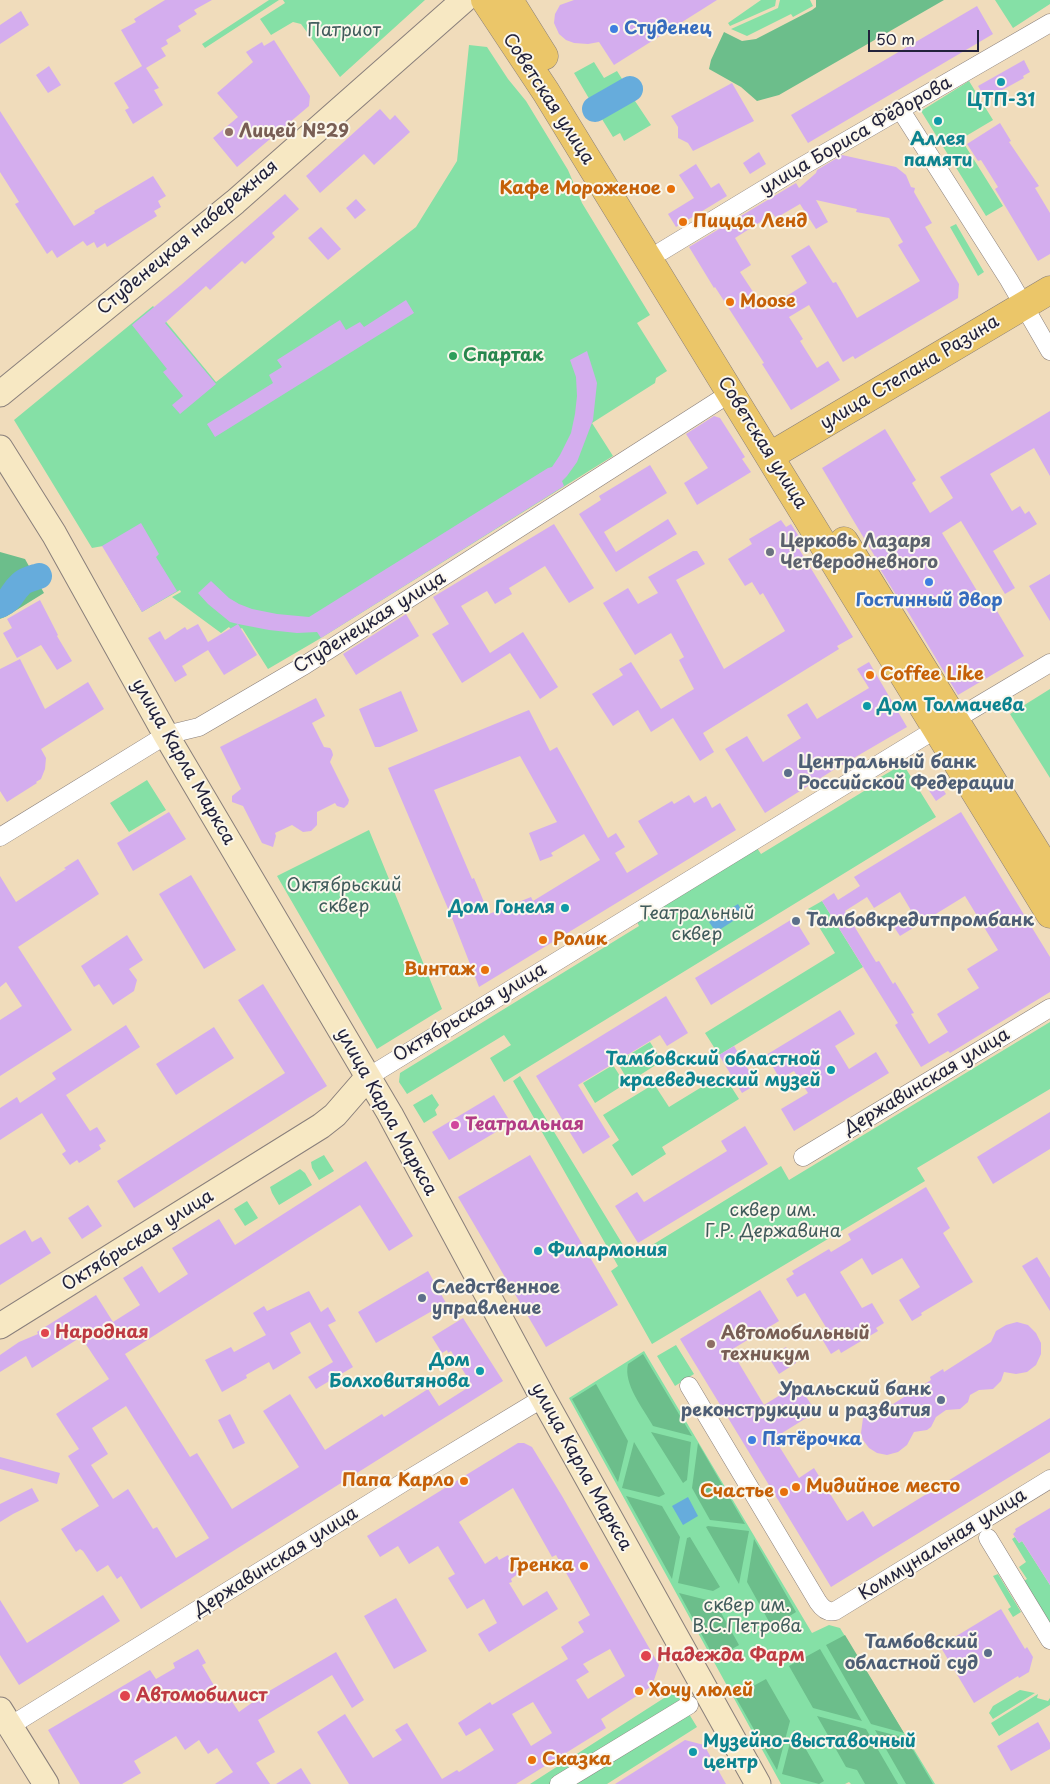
<!DOCTYPE html>
<html>
<head>
<meta charset="utf-8">
<style>
	body { margin:0 }
	#map { position:relative; width:1050px; height:1784px; overflow:hidden; background:#f0dcbb; font-family:"Playpen Sans",sans-serif }
	canvas { display:block }
	.scale { position:absolute; left:868px; top:30px; width:111px; height:22px; box-sizing:border-box; border:2px solid #22223b; border-top:0; padding-left:6px; font-size:15px; line-height:18px; white-space:nowrap; color:#22223b; -webkit-text-stroke:4px #fbf7ec; paint-order:stroke }
</style>
</head>
<body>
<div id="map">
<canvas width="1050" height="1784"></canvas>
<div class="scale">50 m</div>
</div>
<script>
const g = document.querySelector('canvas').getContext('2d');
g.lineJoin = 'round';
function fill(path, color) { g.fillStyle = color; g.fill(path, 'evenodd'); }
function strokePath(path, color, width, dash) { g.strokeStyle = color; g.lineWidth = width; g.lineCap = dash ? 'butt' : 'round'; g.setLineDash(dash || []); g.stroke(path); }
function label(font, color, halo, rows, align = 'center') {
  g.font = font + ' "Playpen Sans",sans-serif'; g.lineWidth = 4; g.setLineDash([]); g.textBaseline = 'middle'; g.strokeStyle = halo; g.fillStyle = color; for (const [text, x, y, turn = 0] of rows) {
    g.save(); g.translate(x, y); g.rotate((+turn || 0) * Math.PI / 180); g.textAlign = isNaN(turn) ? turn : align; if (halo) g.strokeText(text, 0, 0); g.fillText(text, 0, 0); g.restore();
  }
}
fill(new Path2D(`
	M269,0h10l-74,48 -3,-4z
	M283,0h142l-85,77 -39,-53 -8,-2 -22,13 -11,-16 25,-16z
	M761,0h15l-1,6 -45,20 -2,-3z
	M780,0h30l3,6 -20,11 -2,-3 -44,22 -16,-7 47,-21z
	M995,0h55v4l-37,24z
	M469,45l18,2 21,32 18,22 42,69 14,33 68,112 -13,8 30,48 -11,7 -1,5 -63,40 21,33 -292,182 -53,31 -26,-41 -8,5 -5,-6 -8,6 -49,-36 9,-5 -1,-2 -38,22 -39,-66 -11,2 -78,-128 139,-114 63,76 200,-155 41,-66z
	M594,62l10,16 13,-7 7,11 -7,12 -23,13 -20,-34z
	M969,81l24,39 -32,19 42,67 -17,10 -65,-105z
	M619,98h14l18,27 -27,16 -4,-8 -7,4 -16,-26z
	M956,224l28,48 -6,4 -28,-49z
	M1050,689v89l-40,-64z
	M903,764l33,53 -432,265 -14,-24 21,-13 -7,-10 -97,59 -8,-12 1,-9 239,-147 -2,-4 120,-74 4,6 108,-66 -2,-3z
	M147,780l19,30 -37,22 -19,-29z
	M369,830l73,179 -65,40 -100,-173z
	M822,901l41,66 -144,88 -14,-22 130,-80 -27,-44z
	M1050,1022v67l-133,79 8,13 -273,163 -41,-73 7,-5 -105,-185 7,-5 111,182 150,-92 8,14z
	M650,1042l12,19 -33,21 -12,-20z
	M613,1065l12,19 -30,19 -12,-20z
	M723,1074l16,25 -77,48 4,7 -34,22 -20,-31 7,-5 -16,-25 51,-31 15,23z
	M432,1094l7,11 -4,5 2,5 -13,8 -11,-18z
	M324,1155l10,16 -15,9 -7,-12 -1,-6z
	M300,1169l5,4 7,12 -33,20 -7,-12 -2,-6z
	M247,1201l11,17 -13,8 -11,-17z
	M676,1345l18,29 -19,12 -18,-30z
	M644,1351l168,282 17,-8 11,3 95,156h-84l-2,-2 -4,2h-64l-212,-386z
	M1015,1537l4,6 3,-2 28,44v49l-31,-50 8,-5 -8,-12 7,-5 -14,-23z
	M998,1574l23,38 -8,5 -5,-8 3,-2 -18,-31z
	M1020,1690l15,3 -42,26 -4,-6 4,-7z
	M675,1691l22,36 -90,57h-77z
	M1038,1694l-1,4 11,3 2,-3v7l-51,31 -8,-13z`), '#85e0a6');
fill(new Path2D(`
	M816,0h128l-165,95 -22,6 -16,-14 -32,-18 2,-9 13,-28 18,9 14,-2 56,-29 4,-3z
	M0,552l25,7 19,34 -37,23 -7,3z
	M643,1354l49,82 -39,-10c-10,-18 -30,-42 -25,-62z
	M596,1384l32,57 -10,41 -46,-83z
	M651,1432l40,10 -4,38 -4,3z
	M634,1442l31,52 -6,3 -37,-9z
	M698,1443l47,81 -35,-4 -18,-32z
	M626,1496l36,10 18,31 -8,42z
	M708,1526l41,5 -10,53 -33,-57z
	M690,1537l30,50 -7,4 -35,-8 9,-45z
	M754,1539l42,73 -24,15 -25,-45z
	M679,1593l36,9 24,43 -24,14z
	M845,1635l59,98 -33,-9 -45,-79z
	M820,1649l42,72 -49,-13 -24,-42z
	M766,1679l24,42 -13,49 -42,-74z
	M817,1716l49,13 32,55h-33l-8,-14 -11,-3z
	M795,1730l29,51 -5,3 -37,-10 11,-43z
	M875,1730l31,8 27,46h-27z`), '#6cbe8b');
fill(new Path2D(`
	M738,904l6,10 -28,18 -7,-10z
	M688,1497l10,19 -15,9 -11,-19z`), '#66acdc');
strokePath(new Path2D(`
	M595,109l35,-20
	M0,605c13,-6 11,-12 20,-20 4,-5 13,-7 19,-9`), '#66acdc', 26);
fill(new Path2D(`
	M165,0h47l-18,10 3,4 -19,12 3,5 -15,9 2,4 -7,4 5,8 -20,12 13,20 -5,2 9,15 -30,19 -8,-14 4,-2 -15,-25 28,-17 -21,-36 15,-8 -2,-3z
	M574,0h143l-103,65 -15,-23 -11,2 -14,-1 -8,-3 -7,-6 -5,-11 1,-9 5,-9z
	M977,6l16,28 -185,109 -17,-28z
	M21,11l8,14 -29,19v-19z
	M274,40l36,56 -1,10 -72,61 -24,-29 25,-21 -21,-24 36,-31 -7,-10 16,-10 2,4z
	M1024,60l6,12 -7,4 1,2 -38,21 -8,-13z
	M49,66l12,19 -13,8 -12,-18z
	M732,83l22,38 -61,30 -5,-8 -10,-5v-11l-7,-11z
	M380,109l10,11 5,-5 15,17 -36,33 -10,-11 -44,39 -14,-17z
	M0,111l74,115 21,-13 -1,-2 59,-35 13,20 -8,5 3,6 -7,4 3,5 -50,31 -2,-4 -8,5 -3,-6 -7,4 -4,-5 -26,17 -5,-8 -5,4 -32,-50 4,-2 -19,-30z
	M1000,123l11,18 -2,1 30,44 -4,2 15,25v41l-12,7 -43,-72 3,-2 -17,-27 -3,1 -11,-17z
	M759,152l7,12 -16,10 -7,-11z
	M842,155l54,12 10,8 5,12 4,1 -1,4 18,31 -7,4 34,57 -1,14 -103,61 -2,-3 -10,6 -34,-57 -20,12 14,22 -3,2 17,27 11,-7 12,19 -49,30 -29,-46 2,-1 -49,-76 -1,1 -25,-41 107,-64 3,5 17,-15 1,-3zM816,200l41,9 -1,3 33,6 14,24 -5,3 22,36 -63,37 -21,-36 -3,1 -24,-38 -18,11 16,27 -42,27 -25,-38 11,-7 -16,-27 38,-24 3,4 24,-14 16,25 12,-7z
	M696,164l15,24 8,-5 8,13 -51,31 -8,-13 26,-16 -15,-23z
	M285,194l14,15 -27,24 3,4 -30,27 -3,-3 -32,29 -4,-4 -41,37 51,61 -36,30 -8,-9 11,-9 -20,-24 4,-3 -35,-44 49,-40z
	M356,199l10,11 -11,9 -9,-11z
	M321,227l20,22 -13,11 -20,-22z
	M406,300l8,13 -199,124 -8,-13 66,-41 -4,-8 13,-8 -5,-7 63,-40 6,10 14,-8 4,5z
	M587,351l10,32 -4,37 -16,42 -10,14 -5,5 2,5 -243,152 -4,-6 -20,1 -28,-3 -31,-6 19,31 -33,20 -16,-25 -26,16 5,9 -12,7 -27,-44 12,-7 5,9 20,-13 2,3 11,-6 10,18 30,-18 -8,-2 -22,-18 -10,-11 13,-12 18,17 10,6 13,5 25,5 32,3 239,-149 4,-1 8,-12 11,-22 4,-19 2,-18 -1,-19 -6,-17z
	M1050,411v65l-16,-28 -44,26 22,37 8,-5 5,8 4,-3 8,13 -44,27 22,37 -10,6 -44,-73 -19,12 46,76 6,-3 30,50 -66,39 -56,-93 -1,1 -26,-42 2,-1 -55,-92 63,-39 31,51 -4,3 18,30 23,-15 -13,-21z
	M714,416l6,2 25,39 -3,2 9,13 -54,33 -13,-22 24,-15 -22,-34z
	M650,465l17,28 -63,39 12,20 52,-33 9,15 -61,38 -37,-58 22,-14 -2,-4z
	M781,520l5,7 5,-3 11,17 -6,3 57,93 -16,9 2,3 -136,84 11,19 -14,9 -27,-43 -22,14 -13,-22 -25,16 -21,-32 31,-19 -4,-6 12,-7 30,47 33,-20 -15,-29 5,-3 -13,-24 -36,22 -32,-52 25,-15 10,16 20,-11 -10,-16 45,-26h4l8,13 -29,16 48,89 61,-38 -22,-38 -3,2 -8,-13 -7,4 -17,-27 24,-15 -3,-5z
	M141,523l18,31 -3,3 21,34 -35,21 -40,-66z
	M554,524l40,64 -25,15 -24,-37 -36,22 3,6 -17,10 -8,-13 -26,15 29,47 33,-21 35,55 -18,12 -30,-46 -48,30 -30,-49 17,-10 -16,-27z
	M1050,574v47l-21,-35z
	M40,600l18,35 -1,1 15,25 -15,9 -16,-25 -24,13 -14,-25 9,-5 -5,-9z
	M406,614l13,22 -63,39 -13,-21z
	M20,659l25,50 43,-27 16,27 -63,40 5,9 -1,11 -4,10 -5,3 1,1 -30,19 -7,-11v-122z
	M869,662l38,65 -72,42 -70,44 -40,-64 22,-13 16,26 38,-24 -14,-23 20,-12 10,16 52,-31 -12,-19z
	M401,691l17,40 -38,16h-5l-16,-38z
	M316,698l9,18 -13,7 12,24 6,1 2,3 1,4 -3,7 19,38 -1,4 -4,4 -7,-2 -2,-3 -18,9v13l-6,6 -8,1 -11,-7 -17,8 1,3 -3,11 -11,-4 -19,-37 -11,-4v-6l9,-7 -21,-42z
	M529,710l21,41 7,-4 51,91 8,-5 9,14 -10,6 12,20 31,-19 -20,-33 34,-20 2,3 15,-9 5,8 12,-7 6,12 8,-5 16,27 -257,157 -27,-69 -64,-150zM520,756l37,66 -28,11 11,28 13,-5 -2,-3 33,-19 16,26 -67,41 -2,-4 -42,17 -15,-36 -2,1 -38,-89z
	M937,780l9,14 -10,7 -10,-15z
	M169,812l17,27 -53,32 -16,-28z
	M961,812l89,145v35l-100,61 -2,-2 -27,16 -26,-42 3,-2 -76,-122 12,-8 4,7 22,-14 -6,-9zM900,892l12,20 -20,12 8,12 65,-40 33,54 -31,19 12,19 -42,26 11,18 -19,12 -18,-30 3,-1 -19,-31 -2,2 -14,-23 -3,1 -31,-51 22,-14 7,11z
	M78,859l21,35 -81,53 54,83 -72,46v-56l22,-14 -16,-24 -6,5v-111l16,26 50,-33 -2,-1z
	M191,875l45,75 -32,19 -45,-75z
	M794,918l16,26 -99,61 -16,-27z
	M127,935l16,25 -14,9 8,11 -3,11 -21,14 -14,-21 -5,3 -13,-21z
	M263,984l64,102 -193,122 -17,-27 168,-108 -47,-73z
	M666,996l22,37 -21,13 -7,-11 -82,50 32,52 -27,17 -47,-78z
	M840,1010l15,24 -20,12 14,23 27,-17 13,21 -95,58 -13,-22 27,-16 -14,-22 -14,8 -14,-24z
	M126,1025l14,22 -74,48 24,36 7,-4 9,14 -7,4 2,4 -22,14 -2,-3 -7,5 -8,-11 4,-3 -24,-38 -42,27v-32l17,-11 3,6 36,-24 -4,-6z
	M214,1027l20,31 -58,37 -20,-31z
	M734,1046l23,38 -15,9 -23,-38z
	M494,1095l17,28 -62,37 -17,-28z
	M1050,1112v37l-57,35 -16,-27z
	M745,1126l23,38 -130,79 -23,-37 22,-14 7,10 83,-51 -6,-10z
	M530,1155l88,150 -72,42 -88,-150z
	M366,1161l47,75 -24,15 -29,-46 -235,149 65,103 7,-4 35,56 67,-42 -36,-56 27,-17 35,56 57,-36 2,3 44,-28 11,17 33,-21 -21,-34 -3,2 -1,-3 -5,3 -10,-16 31,-19 40,63 -362,228 -20,-33 -4,3 -9,-14 -11,7 -14,-21 -3,-2 -4,3 -15,-23 38,-23 -31,-50 11,-7 -23,-35 53,-35 -28,-42 -49,31 -6,-12 -26,16v-17l19,-13 19,-8 -1,-2 59,-37 17,27 27,-17 -17,-27 19,-12 17,27 29,-19 -16,-26 47,-29 16,26zM126,1406l83,132 -33,20 -19,-31 -4,2 -25,-40 -15,10 -22,-34 17,-11 -16,-26z
	M926,1187l24,41 -7,5 30,49 -52,31 1,2 -10,6 -13,-21 21,-13 -18,-29 -30,17 -10,-17 -22,14 22,36 10,-5 12,20 -8,5 2,3 -37,22 -2,-4 -8,5 -12,-20 8,-5 -22,-36 -8,4 -11,-18 8,-5 -2,-3 37,-22 2,3 20,-12 -3,-6z
	M88,1205l14,21 -20,13 -14,-21z
	M25,1230l7,12 9,-5 10,16 -51,32v-40z
	M1037,1257l13,21v33l-28,-45z
	M428,1271l18,32 -70,40 -18,-31z
	M760,1290l19,31 -48,29 33,55 34,-21 18,28 -42,26 25,40 15,-10 33,53 16,-10 10,16 177,-109v34l-219,135 -151,-248z
	M309,1291l12,21 7,-5 8,14 -8,4 25,42 -37,22 -8,-12 25,-15 -23,-40 -20,11 11,20 -28,17 -4,-8 -23,13 1,3 -25,14 -17,-32 26,-13 3,5 32,-17 -13,-22 11,-7 3,5z
	M1017,1322l11,3 8,8 5,10v11l-5,11 -9,7 -11,2 -12,-2 -3,9 -8,8 -14,1 -9,5 -2,7 -8,7 -14,1 -10,7 -5,10 -4,3 -13,2 -7,13 -9,7 -11,3 -10,-2 -8,-5 -6,-8 -2,-7 2,-15 4,-6 10,-7 11,-2 5,1 38,-24 -1,-3 13,-8 1,3 47,-30 5,-11 10,-6z
	M786,1347l10,16 -17,11 -10,-16z
	M230,1414l15,29 -12,6 -15,-29z
	M518,1443h6l8,4 30,49 97,169 -7,21 -51,33 5,9 -90,56h-167l-32,-52 28,-18 28,44 29,-18 -7,-10 12,-7 35,56 15,-9 2,2 35,-22 -14,-22 -14,8 -8,-13 32,-21 2,3 76,-46 -7,-12 23,-15 -6,-10 12,-7 -34,-60 -4,2 -39,-69 -54,34 26,42 12,-8 2,4 9,-5 11,18 -8,6 1,3 -3,1 14,23 24,-15 11,18 -69,43 -11,-18 19,-11 -13,-24 -17,10 -19,-31 7,-4 -17,-28 -29,18 -11,-18 -18,11 -13,-21zM610,1649l15,27 -37,23 -12,-19 13,-8 -6,-8zM533,1702l19,31 -21,13 -19,-32z
	M0,1457l60,16 -3,11 -57,-15z
	M32,1488l7,13 -26,13 -13,8v-18z
	M1050,1508v77l-28,-44 -3,2 -6,-9 3,-3 -1,-2z
	M103,1595l17,26 -101,64 -19,-30v-55l27,43z
	M396,1598l31,53 -33,18 -30,-53z
	M1001,1609l24,40 2,-2 6,10 -4,15 -10,6 -1,-2 -44,27 -34,-57z
	M198,1649l8,14 -4,2 17,29 5,-4 15,22 25,-18 72,-42 28,48 -12,8 -20,-33 -74,45 17,32 -19,11 14,21h-55l18,-12 -16,-24 -9,6 -9,-14 -14,10 -9,-14 -42,25 7,12 -19,11h-42l-32,-54 102,-60 6,9 19,-11 -2,-5z
	M1038,1722l12,21v6l-39,22 -14,-25z
	M685,1740l19,5 22,39h-111z
	M301,1768l10,16h-35z`), '#d4adee');
const street = new Path2D(`
	M900,109l109,171 41,71
	M662,251l132,-80 256,-148
	M966,713l84,-50
	M0,837l166,-102 33,-8 106,-62 427,-273
	M368,1077l578,-354
	M803,1157l247,-149
	M689,1386l129,216c4,6 9,11 17,9l215,-132
	M988,1538l62,102
	M10,1726l394,-244 139,-84
	M559,1784l130,-79`);
const secondary = new Path2D(`
	M0,394l235,-192 229,-202
	M0,448l54,86 112,201 224,379 153,284 215,386
	M0,1326l321,-200 14,-11 33,-38
	M0,1710l46,74`);
const primary = new Path2D(`
	M485,0l61,92 41,67 463,755
	M509,0l35,56
	M770,456l280,-166
	M844,541l206,333`);
strokePath(street, '#897f7b', 19);
strokePath(secondary, '#897f7b', 27);
strokePath(primary, '#897f7b', 29);
strokePath(street, '#fff', 18);
strokePath(secondary, '#f7e8c3', 25);
strokePath(primary, '#ebc669', 28);
for (const [x, y, r, color] of [
	[614,29,5,"#3f7fe0"],
	[1001,82,5,"#0f9aa8"],
	[938,121,5,"#0f9aa8"],
	[229,132,5,"#8d6e63"],
	[671,189,5,"#e8710a"],
	[683,222,5,"#e8710a"],
	[730,302,5,"#e8710a"],
	[453,356,5,"#2e9e5b"],
	[770,552,5,"#6b7280"],
	[929,582,5,"#3f7fe0"],
	[870,675,5,"#e8710a"],
	[867,706,5,"#0f9aa8"],
	[788,773,5,"#5c6f8a"],
	[565,908,5,"#0f9aa8"],
	[796,921,5,"#5c6f8a"],
	[543,940,5,"#e8710a"],
	[485,970,5,"#e8710a"],
	[831,1070,5,"#0f9aa8"],
	[455,1125,5,"#d1479c"],
	[538,1251,5,"#0f9aa8"],
	[422,1298,5,"#5c6f8a"],
	[45,1333,5,"#e0444e"],
	[711,1344,5,"#8d6e63"],
	[480,1371,5,"#0f9aa8"],
	[941,1400,5,"#5c6f8a"],
	[752,1440,5,"#3f7fe0"],
	[464,1481,5,"#e8710a"],
	[796,1487,5,"#e8710a"],
	[784,1492,5,"#e8710a"],
	[584,1566,5,"#e8710a"],
	[988,1653,5,"#5c6f8a"],
	[646,1656,6,"#e0444e"],
	[639,1691,5,"#e8710a"],
	[125,1696,6,"#e0444e"],
	[693,1752,5,"#0f9aa8"],
	[532,1760,5,"#e8710a"]
]) { const dot = new Path2D(); dot.arc(x, y, r, 0, 2 * Math.PI); g.fillStyle = color; g.fill(dot); strokePath(dot, '#fbf7ec', 2); }
label('bold 18px', '#366cbe', '#fbf7ec', [
	["Студенец",624,29],
	["Гостинный двор",929,601,"center"],
	["Пятёрочка",762,1440]
], 'left');
label('18px', '#405b5b', '#fbf7ec', [
	["Патриот",344,31],
	["Октябрьский",344,886],
	["сквер",344,907],
	["Театральный",697,914],
	["сквер",697,935],
	["сквер им.",773,1211],
	["Г.Р. Державина",773,1232],
	["сквер им.",747,1606],
	["В.С.Петрова",747,1627]
]);
label('18px', '#22223b', '#fbf7ec', [
	["Советская улица",548,99,57],
	["улица Бориса Фёдорова",856,136,-30],
	["Студенецкая набережная",188,238,-40],
	["улица Степана Разина",910,373,-31],
	["Советская улица",762,443,58],
	["Студенецкая улица",370,623,-32],
	["улица Карла Маркса",183,762,60],
	["Октябрьская улица",470,1013,-31],
	["Державинская улица",927,1082,-31],
	["улица Карла Маркса",386,1112,61],
	["Октябрьская улица",138,1241,-32],
	["улица Карла Маркса",581,1467,61],
	["Коммунальная улица",943,1545,-32],
	["Державинская улица",276,1562,-32]
]);
label('bold 18px', '#0d838f', '#fbf7ec', [
	["ЦТП-31",1001,101,"center"],
	["Аллея",938,140,"center"],
	["памяти",938,161,"center"],
	["Дом Толмачева",877,706],
	["Дом Гонеля",555,908,"right"],
	["Тамбовский областной",821,1060,"right"],
	["краеведческий музей",821,1081,"right"],
	["Филармония",548,1251],
	["Дом",470,1361,"right"],
	["Болховитянова",470,1382,"right"],
	["Музейно-выставочный",703,1742],
	["центр",703,1763]
], 'left');
label('bold 18px', '#785e54', '#fbf7ec', [
	["Лицей №29",239,132],
	["Автомобильный",721,1334],
	["техникум",721,1355]
], 'left');
label('bold 18px', '#c56008', '#fbf7ec', [
	["Кафе Мороженое",661,189,"right"],
	["Пицца Ленд",693,222],
	["Moose",740,302],
	["Coffee Like",880,675],
	["Ролик",553,940],
	["Винтаж",475,970,"right"],
	["Папа Карло",454,1481,"right"],
	["Мидийное место",806,1487],
	["Счастье",774,1492,"right"],
	["Гренка",574,1566,"right"],
	["Хочу люлей",649,1691],
	["Сказка",542,1760]
], 'left');
label('bold 18px', '#27864d', '#fbf7ec', [
	["Спартак",463,356]
], 'left');
label('bold 18px', '#5b616d', '#fbf7ec', [
	["Церковь Лазаря",780,542],
	["Четверодневного",780,563]
], 'left');
label('bold 18px', '#4e5e75', '#fbf7ec', [
	["Центральный банк",798,763],
	["Российской Федерации",798,784],
	["Тамбовкредитпромбанк",806,921],
	["Следственное",432,1288],
	["управление",432,1309],
	["Уральский банк",931,1390,"right"],
	["реконструкции и развития",931,1411,"right"],
	["Тамбовский",978,1643,"right"],
	["областной суд",978,1664,"right"]
], 'left');
label('bold 18px', '#b23c85', '#fbf7ec', [
	["Театральная",465,1125]
], 'left');
label('bold 18px', '#be3a42', '#fbf7ec', [
	["Народная",55,1333],
	["Надежда Фарм",657,1656],
	["Автомобилист",136,1696]
], 'left');
</script>
</body>
</html>
